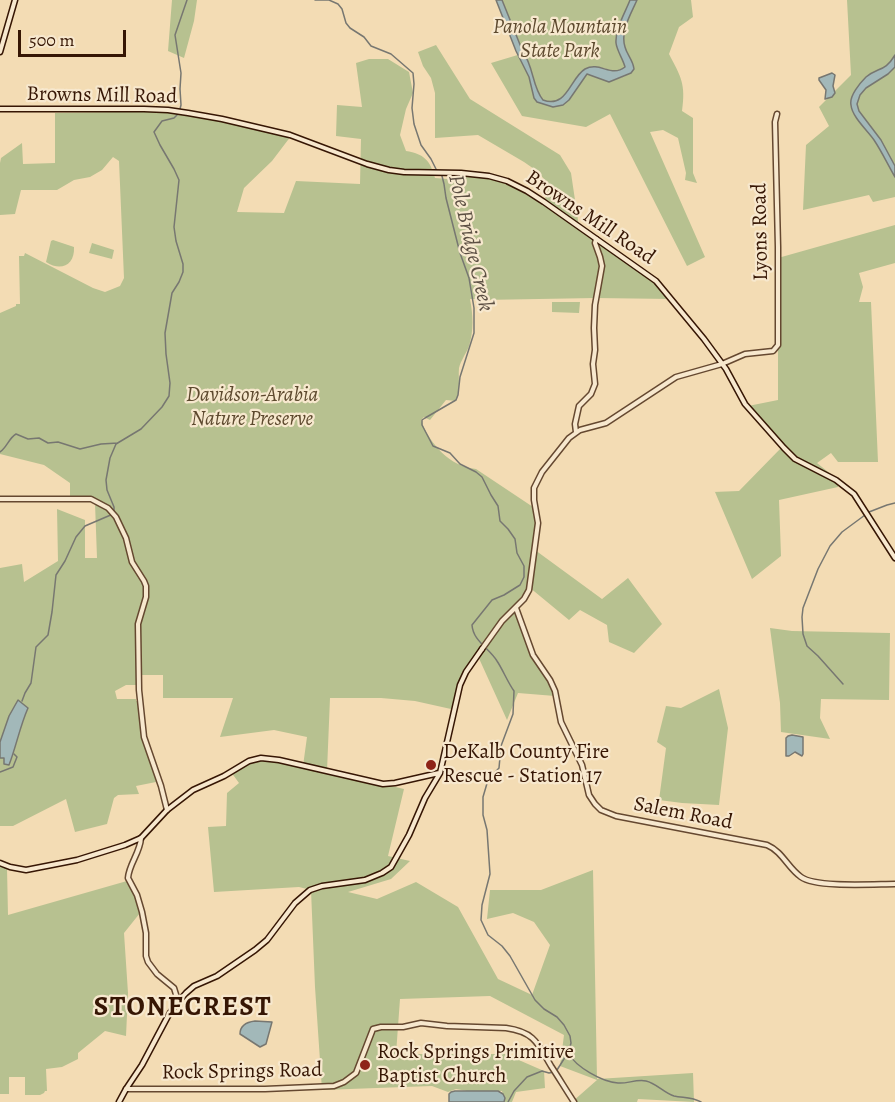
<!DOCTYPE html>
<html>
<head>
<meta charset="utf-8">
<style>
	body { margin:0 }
	#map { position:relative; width:895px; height:1102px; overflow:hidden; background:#f3dcb4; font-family:Alegreya,serif }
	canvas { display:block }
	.scale { position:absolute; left:18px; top:30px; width:108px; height:27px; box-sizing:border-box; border:3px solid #361604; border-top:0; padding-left:8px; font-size:18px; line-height:21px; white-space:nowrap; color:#361604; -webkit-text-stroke:4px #f7e8ce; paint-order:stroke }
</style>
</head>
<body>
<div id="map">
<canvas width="895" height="1102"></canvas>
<div class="scale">500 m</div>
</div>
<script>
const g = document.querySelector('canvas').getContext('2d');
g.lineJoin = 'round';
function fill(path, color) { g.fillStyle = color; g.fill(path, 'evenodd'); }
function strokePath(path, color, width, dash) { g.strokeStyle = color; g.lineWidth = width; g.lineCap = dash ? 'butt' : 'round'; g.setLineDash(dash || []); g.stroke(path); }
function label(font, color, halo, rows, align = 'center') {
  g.font = font + ' Alegreya,serif'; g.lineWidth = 4.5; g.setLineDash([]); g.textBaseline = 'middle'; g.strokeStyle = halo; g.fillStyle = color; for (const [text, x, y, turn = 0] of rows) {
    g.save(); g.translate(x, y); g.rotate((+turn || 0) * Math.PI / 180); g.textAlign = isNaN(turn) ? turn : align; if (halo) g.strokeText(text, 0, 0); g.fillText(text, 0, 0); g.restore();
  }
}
fill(new Path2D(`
	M172,0h25l-3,21 -10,37 -16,-7z
	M502,0h189l2,17 -14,10 -10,27c12,23 17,30 13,57l11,7v55l4,10 -12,-3 1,-7 -8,-35 -15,-8 -13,2 55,125 -18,9 -77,-152 -24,13 -64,-11 -31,-53 30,-9 12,21 1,23 19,8 33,-32 7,1 16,7 16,-6 6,-4 -6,-5c-13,10 -26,-6 -40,2 -15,9 -18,40 -42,31 -11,-14 -9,-33 -20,-48z
	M847,0h48v197l-22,5 -4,-7 -66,15 3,-65 23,-19 -10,-19 32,-32z
	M436,45l34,54 90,56 11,18 8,54 78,55 15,17 -77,-1 -113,2v-1h-12c3,16 4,31 -1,47 -3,8 -8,14 -10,22 -1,10 2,24 -3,33l-10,-1 -16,20 -6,-3 -3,3c8,23 29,47 55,49l57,38 5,27 -3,16 67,49 26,-21 34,46 -28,29 -25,-11 -2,-17 -27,-15 -11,10 -40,-33 -16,20 18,46 16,22 8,21 -37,-3 -11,27 -30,-66 -26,55 -36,-8 -34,-3h-51l-3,73 77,18 -16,67 22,5 -19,18 -43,13 29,7 39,-17 42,25 40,72 34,16 18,-50 -16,-23 -21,-9 -26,6 3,-29h51l52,-20 4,209 96,-6 1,29 -56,-3 -1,3h-65l25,-22 -37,-14 4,-31 -74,-39 -90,3 -4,55h109l39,17 1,17 -29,4 -4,10h-12l3,-7 -1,-4h-35l-11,-2 -8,3 -16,-6 -110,4 -7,-103 -4,-97 -12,-3 -85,5 -6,-65 18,-1 1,-33 12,-10 -8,-11 13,-10 22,-4 37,8 4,-29 -33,-7 -54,7 13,-39h-70v-23h-26l-1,10h-10l-11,6 2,8h19v2h2l4,29 14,52 -20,4 3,8 -21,1 -4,3 -7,26 -32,8 -9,-33 -53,27h-13v-258l22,-4 2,18 34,-21 -1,-52 28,11v38h12l-2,-55 -4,-5 -21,-1v-14l-26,-18 -44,-11v-141l16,-7v-2h4l-1,-48h5l1,-3 68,35 12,4 15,-6 4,-8 -5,-117 -6,-4 -11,13 -12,7 -16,3 -17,10h-36l-6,24 -15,1v-52l1,-5 21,-15 1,21 32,-1v-50l122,-2 114,25 -19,25 -28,27 -7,24 47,1 12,-32 64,3 1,-45 -25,-3 1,-31 25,2 -6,-44 13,-4h19l21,13 4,21 -7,16 -6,26 6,16c18,3 24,9 29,27l13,1 -1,-4 32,1 23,5 44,24 -2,-26 -7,-8 -13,-9 -46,-27 -43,3v-45l-4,-15 -8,-12 -5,-14z
	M895,225v38l-36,10 4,14 -4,15h12l7,160h-40l-7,-9 -14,10 21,17v7l-59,13 2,56 -29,23 -37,-87h-2l26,-1 42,-43 -33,-42 30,-6v-142z
	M53,240l21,7c1,18 -13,25 -28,15l5,-21z
	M92,243l22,7 -2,9 -23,-6z
	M552,302h28l-1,11 -27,-1z
	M770,628l22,3 98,2 -1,67 -68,-1 -1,19 10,21 -49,-7 -1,-29z
	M719,689l9,39 -9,77 -37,-2 -23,-3 7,-52 -9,-6 9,-36 15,2z
	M0,864l7,4 1,47 119,-34 7,12 6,20 -16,20 4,60 -2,43 -21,-5 -27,22v6l-16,8 -16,2 1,22h-2l-1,2 -4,2h-15v-18h-16v17h-9z`), '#b7c190');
const water = new Path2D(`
	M496,0h6l21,52c11,15 9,35 20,48 24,9 27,-22 42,-31 15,-8 26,9 40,-2 -2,-8 -8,-16 -9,-24 -1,-14 9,-30 14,-43h7c-6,14 -17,31 -12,47 2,8 8,13 9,22l-3,4 -22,9 -22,-8 -18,26 -6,5 -10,2 -16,-5 -3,-4 -5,-21 -13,-26z
	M895,55v12l-7,7 -22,14 -6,7 -3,9 2,7 22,29 14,26v11c-7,-12 -13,-25 -21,-37 -6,-9 -22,-23 -23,-35 -2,-9 9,-22 15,-28 12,-10 19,-5 29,-22z
	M832,73l3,2 -2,11 2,7 -3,4 -7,2 1,-9 -7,-10v-2z
	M18,700l10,8c-8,18 -12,39 -19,57l-5,-1v-6h-4v-16l9,-26z
	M792,735l11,2v17l-1,2 -7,-4 -6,4h-3v-18l2,-2z
	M255,1021l17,1 -6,22 -6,3 -20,-13c0,-9 7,-12 15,-13z
	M455,1091h43l5,3 2,4 -1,4h-55v-8l2,-2z`);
fill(water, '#a2b8b9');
strokePath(water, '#777771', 1.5);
strokePath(new Path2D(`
	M315,0h14l9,4 4,5 4,14 4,5 14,9 7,9 20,8 22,19 1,11 -2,24 2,16 7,21 10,14 6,12
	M180,109l1,-4 -1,-16 1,-16 -6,-38 12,-35
	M440,174l2,2 2,8 2,14 14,55 9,25 5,30v25l-14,44 -2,18 -2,5 -31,18 -3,2v5l11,21 17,7 10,11 16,8 6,5 9,18 7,11 2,15 8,8 7,10 2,14 7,13v11l-4,8 -16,10 -12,5 -20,25c1,16 17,23 25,36 6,9 10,20 17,30l-1,23 -12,32 -2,22 -11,12 -5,17v18l4,15 3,44 -8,31 -1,15 7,15 14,11 8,10 25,44 9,9 13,8 7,8 6,11 1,7 -2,8 -12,19 -3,2 -5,1 -7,-2 -15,6 -13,14 -6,11
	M0,452c7,-5 9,-14 16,-18l12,5 11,-1 9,5 10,-1 22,7 21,-5 17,-1
	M114,512v-5l-7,-17 -1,-10 4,-22 6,-14 25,-15 21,-22 7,-11 1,-13 -4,-29 -1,-21 7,-40 7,-11 4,-10v-8l-7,-23 -2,-14 5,-47 -5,-11 -14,-24 -6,-13 8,-11 12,-3 4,-4
	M869,512l18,-7 8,-2
	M843,684l-25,-28 -11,-10 -4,-12 -1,-17 1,-9 15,-39 12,-23 12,-14 23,-17
	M22,701l3,-8 6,-10 5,-36 12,-12 4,-23 4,-37 9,-14 11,-24 9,-11 28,-12
	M0,772l13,-5 4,-10 -3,-3
	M568,1053c8,14 34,29 50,30 9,1 18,-4 28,-2 10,2 18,12 28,15 10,2 18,1 27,6`), '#777771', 1.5);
const tertiary = new Path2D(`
	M576,432l-1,-8 4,-18 12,-12 4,-10 -2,-20 2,-14 -1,-22 1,-23 7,-39 -2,-9 -5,-14 1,-4
	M0,499h91l17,9 8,9 10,21 6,24 12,19 2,5v11l-8,27 1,66 5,47 17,49 6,24
	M516,608l17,47 17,25 5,11 6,31 21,43 7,30 6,9 6,6 15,6 151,29c16,7 20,22 34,32 15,11 74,7 94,7
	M482,649l20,-28 22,-22 5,-9 9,-67 -4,-23v-12l8,-16 27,-34 11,-8 26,-7 70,-46 46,-13 23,-10 28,-3 5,-6v-98l-3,-125 2,-8
	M141,838c-1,15 -12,26 -13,40l9,17 5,17 4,21v23l2,6 9,12 17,14 4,13
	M126,1089h139l69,-3 10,-4 12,-9 17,-44 8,-2h22l18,-4 26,3 59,2c29,4 32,16 45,38 8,12 15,24 23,36`);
const secondary = new Path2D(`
	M0,52l15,-52
	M0,109h144l24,1 20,3 34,6 68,16 77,29 22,6 15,2 57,1 28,3 18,5 20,10 17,11 112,79 48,58 22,30 19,35 39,44 11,11 41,21 18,14 41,64
	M0,863l10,4 16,3 51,-10 48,-15 16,-7 26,-28 26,-20 31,-14 25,-15 12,-3 18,2 104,24 12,-1 44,-10
	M119,1102l7,-13 16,-24 26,-49 8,-12 10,-11 8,-7 23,-10 38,-26 12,-10 28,-37 15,-13 12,-4 43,-6 17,-7 9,-6 18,-32 16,-37 15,-25 20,-88 6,-13 16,-23`);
strokePath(tertiary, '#654830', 7);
strokePath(secondary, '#361604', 7);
strokePath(tertiary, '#f7e8ce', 4);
strokePath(secondary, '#f7e8ce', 4);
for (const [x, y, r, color] of [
	[431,765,6,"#8f2418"],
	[365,1065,6,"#8f2418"]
]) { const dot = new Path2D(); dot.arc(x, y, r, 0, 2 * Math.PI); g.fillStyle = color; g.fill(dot); strokePath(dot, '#f7e8ce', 2); }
label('italic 21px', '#5d492e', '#f7e8ce', [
	["Panola Mountain",560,28],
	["State Park",560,52],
	["Davidson-Arabia",252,396],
	["Nature Preserve",252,420]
]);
label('21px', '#361604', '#f7e8ce', [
	["Browns Mill Road",102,96,1],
	["Browns Mill Road",590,218,34],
	["Lyons Road",761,232,-91],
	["Salem Road",683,814,11],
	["Rock Springs Road",242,1072,-1]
]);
label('21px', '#361604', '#f7e8ce', [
	["DeKalb County Fire",443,753],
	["Rescue - Station 17",443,777],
	["Rock Springs Primitive",377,1053],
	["Baptist Church",377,1077]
], 'left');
label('italic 22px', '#5c4f43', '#f7e8ce', [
	["Pole Bridge Creek",470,243,77]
]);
g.letterSpacing = '1.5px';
label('bold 27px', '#361604', '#f7e8ce', [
	["STONECREST",183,1008]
]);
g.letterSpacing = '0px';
</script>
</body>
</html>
